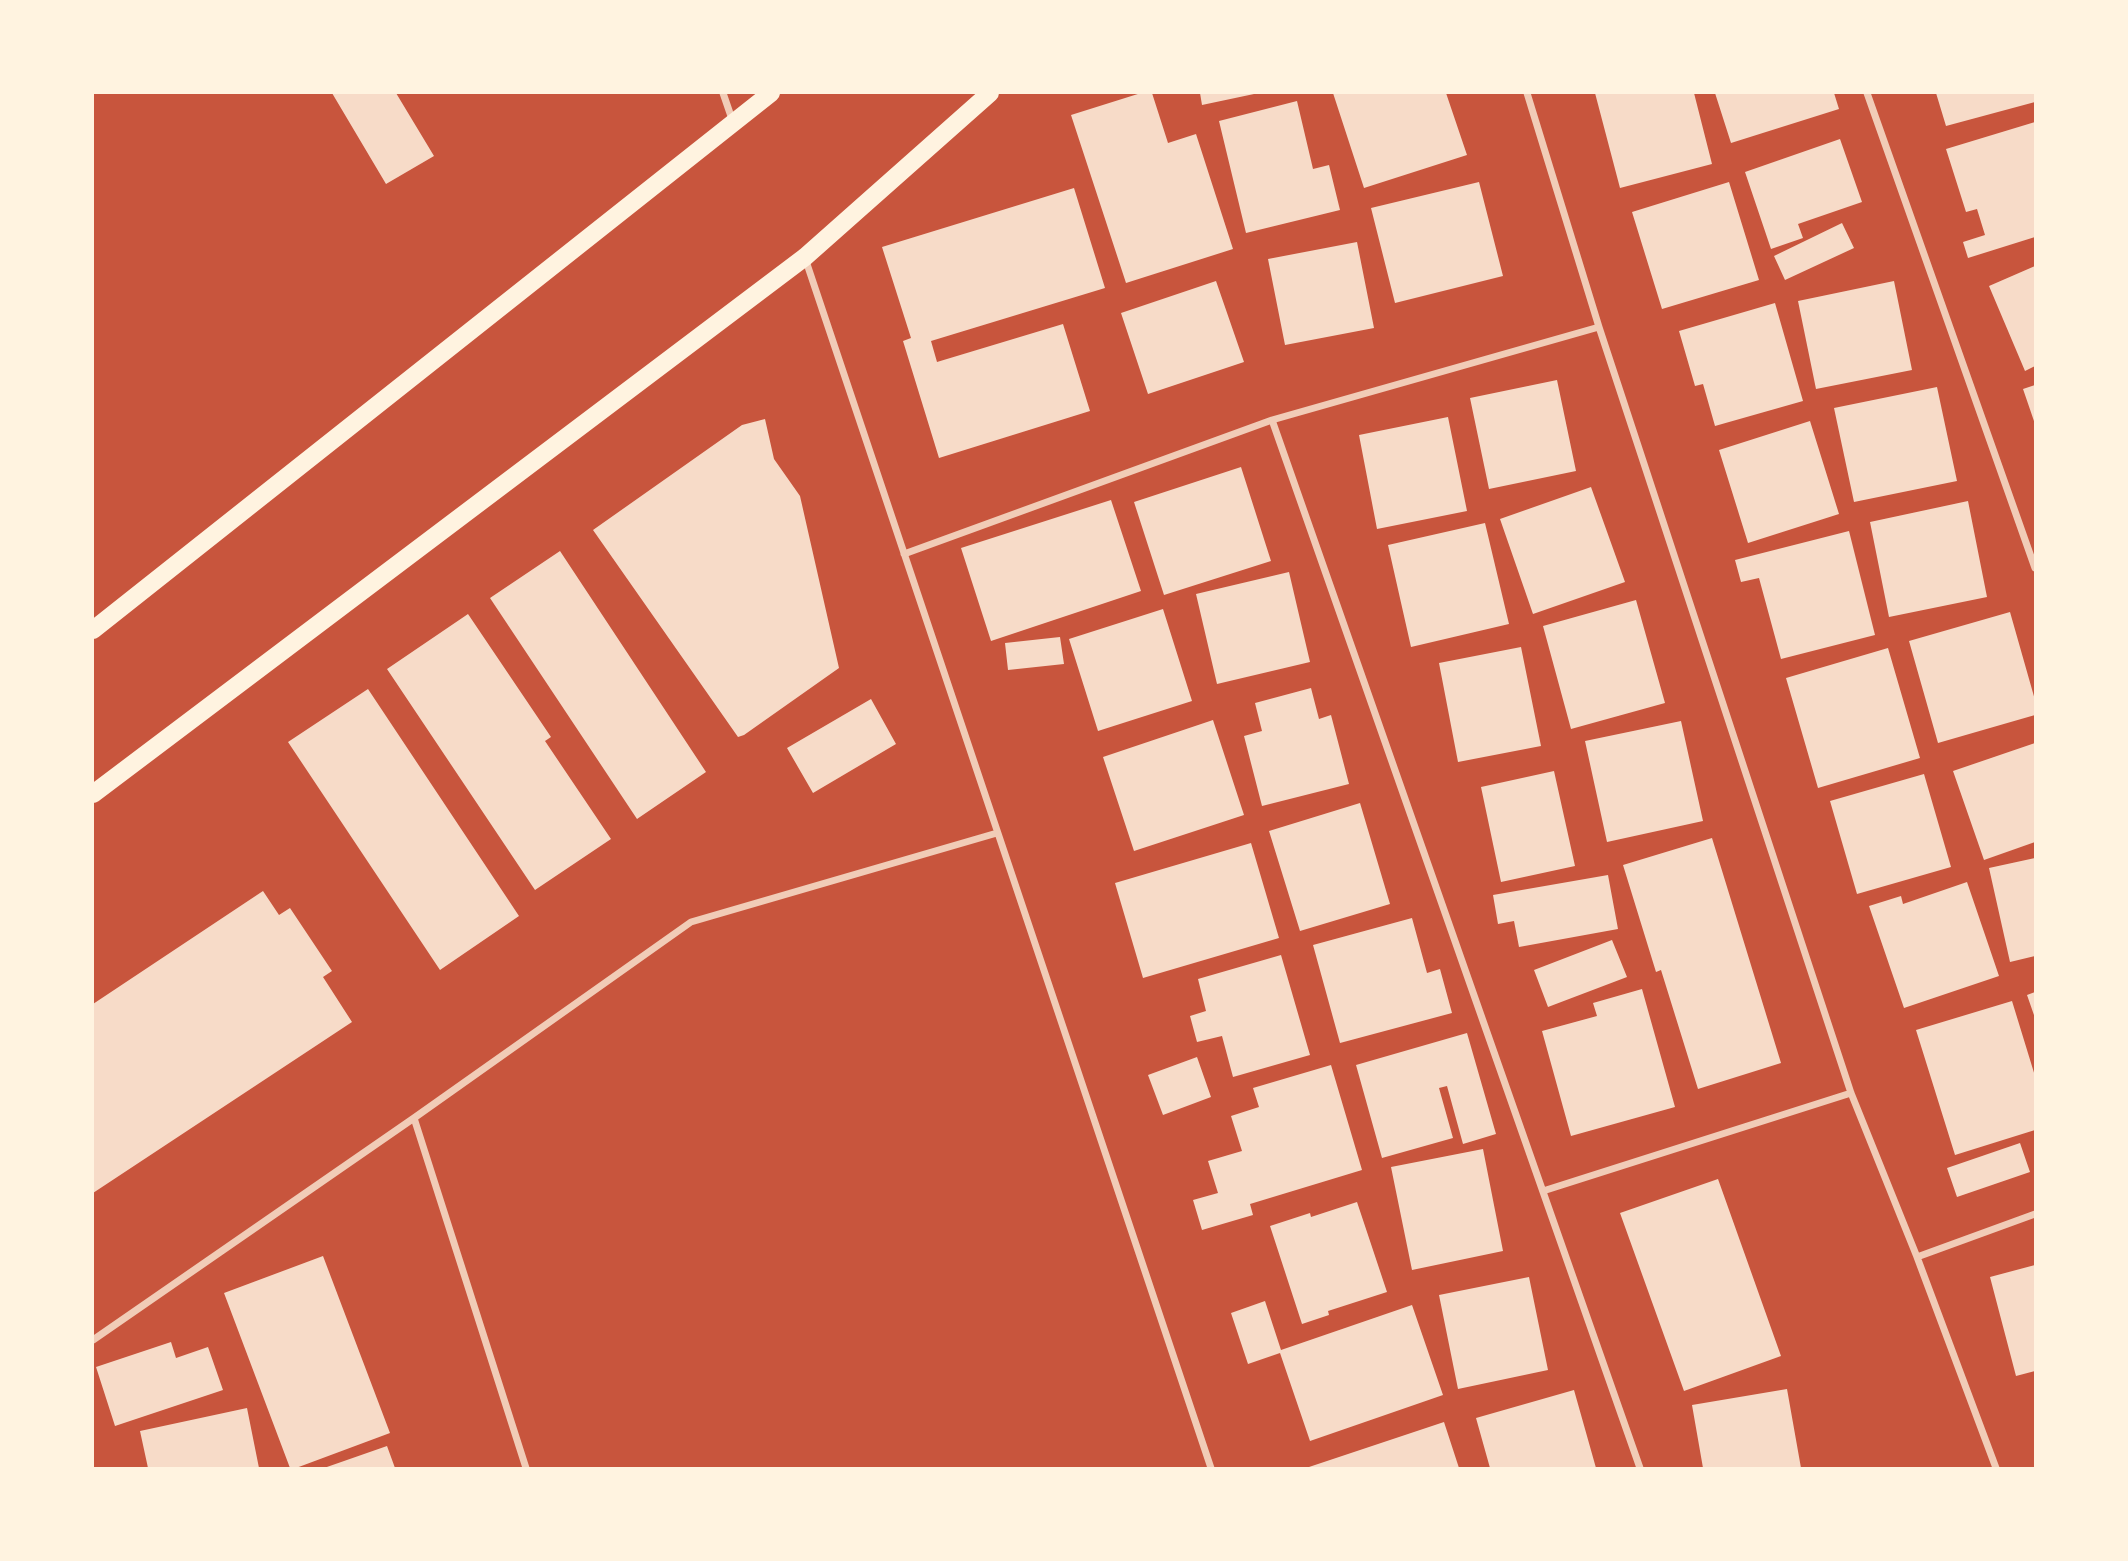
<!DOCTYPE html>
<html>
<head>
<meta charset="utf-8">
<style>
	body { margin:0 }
	#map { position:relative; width:2128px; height:1561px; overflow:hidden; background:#c8553d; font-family:Roboto,sans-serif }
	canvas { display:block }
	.frame { position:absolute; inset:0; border:94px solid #fff3e0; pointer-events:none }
</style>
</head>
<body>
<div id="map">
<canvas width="2128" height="1561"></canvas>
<div class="frame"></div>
</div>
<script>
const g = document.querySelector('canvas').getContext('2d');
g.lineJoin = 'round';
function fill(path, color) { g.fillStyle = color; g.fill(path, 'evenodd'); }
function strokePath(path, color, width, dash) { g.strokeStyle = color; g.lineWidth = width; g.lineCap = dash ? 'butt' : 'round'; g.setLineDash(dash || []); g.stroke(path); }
fill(new Path2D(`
	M332,93h64l38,63 -48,28z
	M1141,93h11l16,50 28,-9 37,115 -107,34 -55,-168z
	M1200,93h54v1l-52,11z
	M1333,93h113l21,62 -103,33z
	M1595,93h99l18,71 -92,24z
	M1715,93h119l5,16 -108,34z
	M1936,93h98l1,9 -89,24z
	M1297,101l16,68 16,-4 11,45 -94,23 -27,-112z
	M2035,122v115l-67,21 -5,-16 22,-7 -8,-26 -11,3 -20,-63z
	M1840,139l22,63 -64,22 5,14 -32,11 -26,-77z
	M1479,182l24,94 -108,27 -24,-95z
	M1729,182l30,98 -97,29 -30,-97z
	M1074,188l31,100 -174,53 6,21 126,-38 27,87 -151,47 -36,-117 8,-3 -29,-91z
	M1842,223l12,25 -69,32 -11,-24z
	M1357,242l17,86 -89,17 -17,-86z
	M2035,266v100l-10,5 -36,-85z
	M1216,281l28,81 -96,32 -27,-81z
	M1894,281l18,89 -96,19 -18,-88z
	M1775,303l28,98 -88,25 -12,-42 -8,2 -16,-55z
	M1557,380l19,91 -87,18 -19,-91z
	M2035,385v39l-12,-35z
	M1937,387l20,94 -103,21 -20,-94z
	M1448,417l19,94 -90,18 -18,-94z
	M765,419l9,40 26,37 39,172 -95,67 -6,2 -145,-207 149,-105z
	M1810,421l29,93 -91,29 -29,-93z
	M1241,467l30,94 -107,34 -30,-93z
	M1591,487l34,95 -92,32 -33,-95z
	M1111,500l30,91 -150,50 -30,-93z
	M1968,501l19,96 -98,20 -19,-95z
	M1485,523l24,101 -98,23 -23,-102z
	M1849,531l26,104 -94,24 -22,-81 -18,4 -6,-22z
	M560,551l146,221 -69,47 -147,-221z
	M1289,572l21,90 -93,22 -21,-90z
	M1636,600l29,103 -94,26 -28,-103z
	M1163,609l29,92 -94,30 -29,-92z
	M2010,612l25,88v15l-97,28 -29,-102z
	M468,614l83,123 -6,4 66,98 -76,51 -148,-221z
	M1060,637l4,27 -56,6 -3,-27z
	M1521,647l20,99 -83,16 -19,-99z
	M1888,648l32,110 -102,30 -32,-110z
	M1311,688l8,31 12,-4 18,69 -87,22 -18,-70 18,-5 -7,-28z
	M368,689l151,227 -79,54 -152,-228z
	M871,699l25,45 -83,49 -26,-45z
	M1213,720l31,95 -110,36 -31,-94z
	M1681,721l22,100 -96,21 -22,-101z
	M2035,743v99l-51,18 -31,-89z
	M1554,771l21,95 -74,16 -20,-95z
	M1924,774l27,93 -94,27 -27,-93z
	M1360,803l30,101 -90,27 -31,-100z
	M1712,838l69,225 -83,26 -37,-119 -5,2 -33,-107z
	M1251,843l28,95 -136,40 -28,-95z
	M2035,858v98l-25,6 -21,-94z
	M1608,875l10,54 -99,18 -5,-26 -16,3 -5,-29z
	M1967,882l32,94 -95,32 -35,-102 32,-10 2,8z
	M263,891l16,24 11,-7 42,63 -9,6 29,45 -259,171v-189z
	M1412,918l15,55 13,-4 12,44 -112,30 -27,-98z
	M1612,940l15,37 -79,30 -14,-37z
	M1281,955l29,100 -77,22 -11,-41 -25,6 -7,-26 16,-5 -8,-32z
	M1642,989l33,118 -104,29 -29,-105 55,-15 -4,-13z
	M2035,992v26l-8,-23z
	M2012,1001l23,75v54l-80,25 -39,-125z
	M1467,1033l29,101 -33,10 -16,-58 -8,2 14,50 -71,20 -26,-93z
	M1197,1057l14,40 -48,18 -15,-40z
	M1331,1065l31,105 -112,34 3,11 -51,15 -9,-30 25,-7 -10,-32 34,-10 -11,-35 28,-9 -6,-19z
	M2020,1143l10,29 -73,25 -10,-29z
	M1483,1149l20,102 -91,19 -21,-103z
	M1718,1179l63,177 -97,35 -64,-178z
	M1357,1202l30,90 -59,19 1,4 -27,9 -32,-98 40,-13 1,4z
	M323,1256l67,177 -94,35h-6l-66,-175z
	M2035,1265v106l-19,5 -26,-99z
	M1529,1277l19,93 -90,19 -19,-94z
	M1265,1301l16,49 131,-45 31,90 -133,46 -30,-88 -32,11 -17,-51z
	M171,1342l5,16 32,-11 15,43 -108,36 -19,-59z
	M1787,1389l14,79h-98l-11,-63z
	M1574,1390l22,78h-106l-14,-50z
	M247,1408l12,60h-111l-8,-37z
	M1444,1422l15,46h-153z
	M387,1446l8,22h-71z`), '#f7dbc8');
strokePath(new Path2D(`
	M723,93l10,29
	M1527,93l72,234 252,766 66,164 79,211
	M1867,93l168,475
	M805,258l406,1210
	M1272,420l368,1048
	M904,554l368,-134 327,-93
	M414,1118l112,350
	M1543,1191l308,-98
	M1917,1257l118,-43
	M93,1340l321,-222 277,-196 306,-89`), '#f1ccb7', 7);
strokePath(new Path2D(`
	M93,630l678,-537
	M93,794l712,-537 185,-164`), '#fff3e0', 18);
</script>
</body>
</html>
